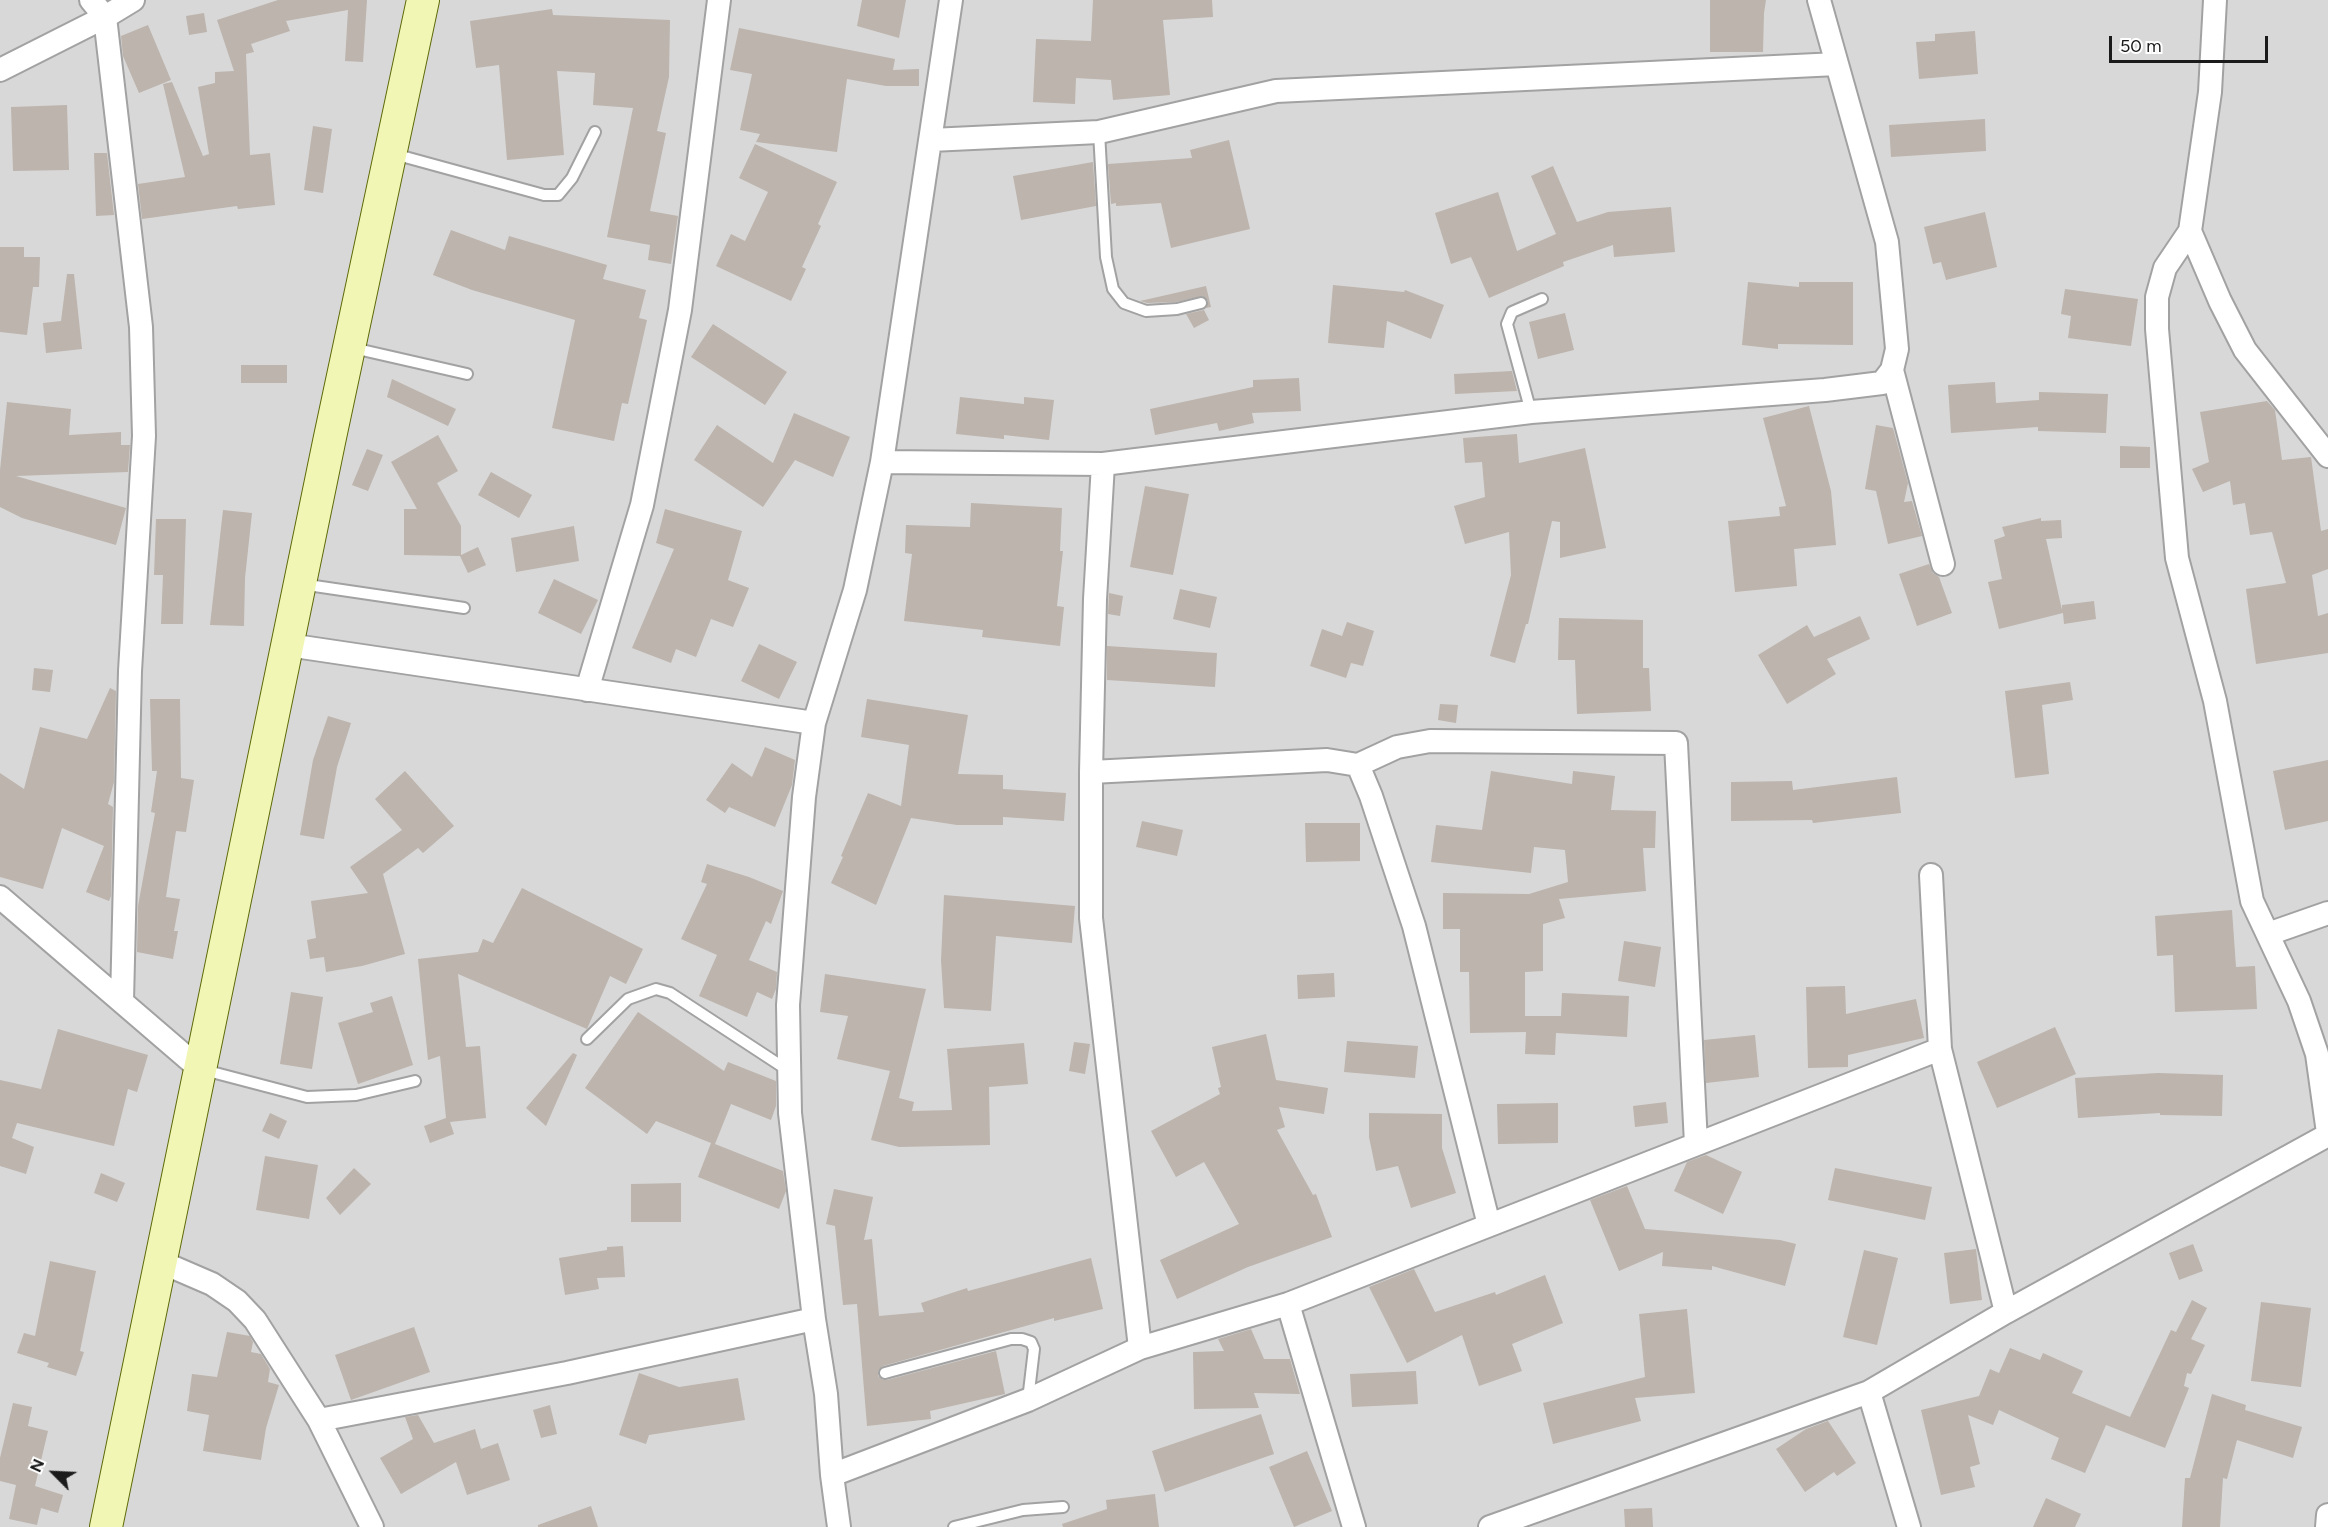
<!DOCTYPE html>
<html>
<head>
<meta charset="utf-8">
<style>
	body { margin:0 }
	#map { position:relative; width:2328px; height:1527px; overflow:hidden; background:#ece8e0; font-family:Figtree,sans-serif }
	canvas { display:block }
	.north { position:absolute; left:24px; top:1443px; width:60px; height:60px; -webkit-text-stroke:4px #fff; paint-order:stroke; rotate:294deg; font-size:16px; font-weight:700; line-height:24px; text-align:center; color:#1b1b1b }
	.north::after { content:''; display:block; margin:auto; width:21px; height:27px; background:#1b1b1b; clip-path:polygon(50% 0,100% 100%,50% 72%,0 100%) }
	.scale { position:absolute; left:2109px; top:36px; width:159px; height:27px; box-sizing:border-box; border:3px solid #1b1b1b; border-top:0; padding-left:8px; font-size:18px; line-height:21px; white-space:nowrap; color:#1b1b1b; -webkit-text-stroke:4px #fff; paint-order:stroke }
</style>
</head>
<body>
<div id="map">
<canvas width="2328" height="1527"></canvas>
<div class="north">N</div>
<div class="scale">50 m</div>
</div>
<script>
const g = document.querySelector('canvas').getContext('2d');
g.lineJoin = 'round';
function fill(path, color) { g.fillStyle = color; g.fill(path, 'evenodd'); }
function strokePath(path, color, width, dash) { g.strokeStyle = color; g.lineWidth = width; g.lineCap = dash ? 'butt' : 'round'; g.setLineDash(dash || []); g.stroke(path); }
fill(new Path2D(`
	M0,0h2328v1527h-2328z`), '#d9d8d8');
fill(new Path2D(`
	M278,0h89l-4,62 -18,-1 3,-51 -62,11 4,10 -39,13 3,8 -8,2 4,101 20,-2 5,52 -37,4 -1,-3 -95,13 -4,-35 47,-7 -22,-93 9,-2 31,74 6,-2 -11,-67 17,-4v-11l19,-1 -17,-51z
	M862,0h44l-7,38 -42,-12z
	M1093,0h119l1,17 -50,3 7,75 -57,5 -2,-20 -35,-2 -1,26 -42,-2 3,-63 55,2z
	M1710,0h56l-2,13 -1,39h-53z
	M552,9l1,6 117,5 -1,57 -12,54 9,2 -16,78 28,5 -7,48 -23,-4 2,-15 -43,-8 26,-129 -40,-3 2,-32 -38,-2 7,84 -57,5 -8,-95 -23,3 -6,-47z
	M204,13l3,19 -18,3 -3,-19z
	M148,25l23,55 -32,13 -16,-37 -2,-20z
	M739,28l156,31 -2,11 26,-1v17h-33l-39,-7 -10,73 -81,-10 4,-8 -20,-4 12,-56 -22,-4z
	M1975,31l3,43 -59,5 -3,-37 19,-1v-7z
	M67,105l2,65 -56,1 -2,-64z
	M1985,119l1,32 -95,6 -2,-32z
	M313,126l19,3 -9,64 -19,-3z
	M1229,140l21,89 -79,19 -10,-45 -45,3v-3l-5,1 -3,-40 84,-6 -2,-8z
	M755,144l82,38 -19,42 3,2 -19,41 4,2 -15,32 -75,-35 15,-32 14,7 23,-49 -29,-14z
	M94,153h13l7,62 -18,1z
	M1093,162l3,44 -75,14 -8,-44z
	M1553,166l24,56 31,-10 63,-5 4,45 -61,5 -1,-12 -50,17 1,4 -75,32 -18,-41 -20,7 -16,-51 63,-21 19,59 39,-17 -25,-58z
	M1985,212l12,55 -51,13 -5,-18 -8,2 -9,-37z
	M451,230l54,20 4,-14 98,29 -4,14 43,11 -7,28 8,2 -19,84 -6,-1 -8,38 -62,-13 23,-108 -103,-30 -39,-15z
	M0,247h24v10h16l-1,30h-6l-6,48 -27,-3z
	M67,274h7l8,75 -36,4 -3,-30 18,-2z
	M1748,282l51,5v-5h54v63l-75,-1v5l-36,-4z
	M1333,285l71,7 1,-2 39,15 -13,34 -44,-18 -3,27 -56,-5z
	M1206,286l5,21 -5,1 2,-7 -6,-5 -26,6 -29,1 -7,-2z
	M2065,289l73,10 -7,47 -63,-8 3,-22 -10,-2z
	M1204,310l5,10 -15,8 -8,-14z
	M1565,313l9,37 -36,9 -9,-37z
	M713,324l74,48 -22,33 -74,-48z
	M241,365h46v18h-46z
	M1512,371l5,20 -62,3 -1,-20z
	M1299,378l2,33 -49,2 2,10 -35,8 -2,-8 -62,12 -5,-26 103,-22v-7z
	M392,379l64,30 -8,17 -61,-29z
	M1995,382l1,21 43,-3v-8l69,2 -2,39 -68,-2v-4l-87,6 -3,-48z
	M960,397l64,7v-7l30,3 -5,40 -45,-5v4l-48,-5z
	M2267,401l8,9 7,50 29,-3 10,74 7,-2v40l-16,6 6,41 10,-3v40l-72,11 -10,-75 40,-6 -14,-51 -22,3 -5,-32 -12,2 -3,-24 -27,11 -11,-23 17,-7 -9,-50z
	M7,402l64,7 -2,26 52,-3v13h9l-2,27 -112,4 110,32 -10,37 -94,-27 -22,-11v-37z
	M1809,406l22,85 5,54 -42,4 3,37 -62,6 -7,-71 52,-5 -1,-9 7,-1 -23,-88z
	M794,413l56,24 -17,40 -38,-17 -32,47 -69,-47 23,-35 56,38z
	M1876,425l17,3 15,55 -4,19 8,-1 10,35 -34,8 -12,-53 -11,-2z
	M1517,434l2,29 66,-15 21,100 -46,10v-36l-8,-1 -24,103h-2l-11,39 -25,-7 21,-81 -2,-43 -44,12 -11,-38 31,-9 -3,-35 -17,1 -2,-25z
	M438,435l20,36 -21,12 24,43v29l17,-8 8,18 -18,8 -8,-17 -56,-1v-46h13l-26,-47z
	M2120,446l30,1v21h-30z
	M367,449l16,6 -15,36 -16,-6z
	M491,472l41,23 -13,23 -41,-23z
	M1145,486l44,8 -16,81 -43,-8z
	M971,503l91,5 -2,43h3l-6,55 7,1 -4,39 -78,-9 1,-7 -79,-9 8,-67 -7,-1 1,-28 64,2z
	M665,509l77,22 -14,49 21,8 -16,39 -22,-8 -15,38 -20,-8 -5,14 -39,-15 42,-99 -18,-6z
	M223,510l29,3 -7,65 -1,48 -34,-1z
	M2041,518v3l20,-1 1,18 -16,1 16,71v-5l32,-4 2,18 -32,5 -1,-11 -64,16 -11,-47 14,-3 -8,-39 11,-4 -3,-9z
	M156,519h30l-3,105h-22l2,-49h-9z
	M574,526l5,35 -63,11 -5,-34z
	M1929,564l4,9 6,4 13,36 -35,13 -18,-52z
	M554,579l44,21 -17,34 -43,-21z
	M1180,589l37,8 -7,31 -37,-9z
	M1109,593l14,3 -3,20 -12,-2z
	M1860,616l10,23 -43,20 9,15 -49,30 -29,-49 49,-30 7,12z
	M1559,618l84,2v48h6l2,43 -74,3 -2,-54h-17z
	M1347,622l27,9 -11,35 -12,-3 -5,15 -36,-12 12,-37 20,7z
	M759,644l38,18 -18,37 -38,-18z
	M1107,646l110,7 -2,34 -108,-7z
	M34,668l19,2 -3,22 -18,-2z
	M2070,682l3,18 -31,5 7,69 -34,4 -10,-87z
	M110,688l6,3 -2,91 -6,22 5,3 -2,89 -2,5 -23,-9 18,-46 -42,-18 -19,61 -43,-12v-104l24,16 16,-62 47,12z
	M150,699h30l1,79 13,2 -8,52 -10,-1 -10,66 14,2 -6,32h4l-5,28 -36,-7 1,-46 17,-93 -4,-1 6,-41h-5z
	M867,699l101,16 -10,59 45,1v14l63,4 -2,28 -61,-4v8h-46l-46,-7 -35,87 -45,-22 12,-26 -2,-1 27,-63 33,13 8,-61 -48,-8z
	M1440,704l18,1 -2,18 -18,-3z
	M328,716l23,7 -14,44 -13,72 -24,-4 13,-75z
	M765,747l30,13 -3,25 -17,42 -46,-20 -4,6 -19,-13 26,-37 20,14z
	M2328,760v61l-43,9 -12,-59z
	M405,771l49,55 -31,27 -5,-5 -35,26 22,80 -43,12 -36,6 -2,-15 -14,2 -3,-19 9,-2 -5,-37 57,-8 -18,-26 52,-37 -27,-31z
	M1491,771l81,13 1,-13 42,5 -4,34 45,1 -1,37h-12l3,43 -87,8 6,19 -22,6v47l-18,1v44h36l1,-23 67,3 -2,41 -71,-4 -1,22 -30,-1 1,-22 -56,1 -1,-61h-9v-43h-17v-36l86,1 39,-12 -3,-32 -31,-3 -3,26 -100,-11 5,-37 46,5z
	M1897,777l4,36 -88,10 -1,-3 -81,1v-39l61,-1 1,9z
	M1142,821l41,9 -6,26 -41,-9z
	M1305,823h55v38l-54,1z
	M707,864l42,13 34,14 -12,33 -5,-3 -17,39 28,12 -1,17 -4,10 -15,-7 -10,25 -48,-21 18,-41 -36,-16 26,-55 -6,-2z
	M522,888l121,61 -17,35 -16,-8 -23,53 -129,-55 8,73 14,-1 6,72 -36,4 4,12 -24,9 -6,-17 22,-8 -6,-62 -12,4 -10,-101 60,-7 5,-13 10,4z
	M944,895l131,11 -3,37 -76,-7 -5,75 -47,-3 -3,-48z
	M2232,910l4,57 19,-1 2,43 -82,3 -2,-57 -16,1 -2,-40z
	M1624,941l37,6 -6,40 -37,-6z
	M1334,973l1,24 -37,2 -1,-24z
	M825,974l101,15 -27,109 15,4 -2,9 40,-1 -5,-61 77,-6 4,41 -39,3 1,58 -91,2 -28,-7 19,-69 -53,-12 11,-43 -28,-4z
	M1845,986l1,28 70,-15 8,39 -76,17v12l-40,1 -2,-81z
	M291,992l32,5 -11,72 -32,-5z
	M392,996l21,69 -55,19 -20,-61 35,-11 -3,-9z
	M638,1012l86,59 4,-9 48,19v25l-5,14 -40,-16 -16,40 68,27 3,20 -7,18 -81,-32 13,-34 -55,-22 -9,13 -62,-46z
	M2055,1027l21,47 -79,34 -20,-46z
	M58,1029l90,26 -11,37 -9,-3 -14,57 -97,-23 -5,15 22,9 -8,27 -26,-8v-86l41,9z
	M1266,1034l10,46 52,8 -4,26 -45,-7 6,20 -8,3 36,65 3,-1 16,43 -84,30 -71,32 -17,-39 79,-36 -35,-62 -28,15 -25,-46 69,-37 -2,-6 3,-1 -9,-40z
	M1755,1035l4,42 -53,6 -2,-43z
	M1347,1041l71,5 -3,32 -71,-6z
	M1074,1042l16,2 -5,30 -16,-3z
	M573,1053l4,2 -31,71 -20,-18z
	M2158,1073l65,2 -1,41 -62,-1v-2l-82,5 -3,-40z
	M1666,1102l2,21 -33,4 -2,-21z
	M1558,1103v40l-60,1 -1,-40z
	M270,1113l17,8 -8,18 -17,-8z
	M1369,1113l73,1v34l14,45 -45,15 -13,-42 -22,5 -7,-34z
	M1706,1155l36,17 -19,42 -49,-23 13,-29z
	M265,1156l53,9 -9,54 -53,-9z
	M354,1168l17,16 -31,31 -14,-17z
	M1835,1168l97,19 -7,33 -97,-20z
	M101,1173l24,10 -8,19 -23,-9z
	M681,1183v39h-50v-38z
	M1627,1186l18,43 135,11 16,4 -11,42 -73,-20v4l-50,-4 1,-14 -44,19 -29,-71z
	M834,1189l39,8 -9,43 8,-1 7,77 45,-4 -3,-9 46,-15 1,3 123,-33 12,51 -49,12v-3l-171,48 -5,5v5l5,4h4l109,-29 9,43 -75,17 1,8 -64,7 -10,-122 -14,1 -8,-79 -9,-2z
	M2193,1244l10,27 -24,9 -10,-27z
	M623,1246l2,31 -28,1 2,11 -34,6 -6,-37 48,-8v-3z
	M1976,1249l6,51 -32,4 -6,-51z
	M1864,1250l34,8 -21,87 -34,-8z
	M50,1261l46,10 -16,80 4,1 -8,24 -29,-9 2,-4 -32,-10 7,-20 11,3z
	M1414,1269l21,43 60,-20 1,3 49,-20 18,48 -51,21 10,27 -43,15 -17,-51 -55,28 -38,-76z
	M2192,1300l15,8 -16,31 14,6 -14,29 -4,-1 -3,13 5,2 -24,60 -59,-23 -21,48 -34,-14 8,-21 -60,-28 -6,15 -25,-10 12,49 -10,3 5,20 -34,8 -20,-85 58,-14 11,-27 9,4 11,-25 30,12 3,-7 40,18 -11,22 58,24 41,-87 5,2z
	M2261,1302l50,6 -10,79 -50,-6z
	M1687,1309l8,84 -60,5 6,23 -88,23 -10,-41 102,-26 -6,-63z
	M414,1327l16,45 -79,28 -16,-45z
	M1251,1329l13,30h26l10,35 -46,-1 5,15 -65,1 -1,-57 31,-1 -6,-12z
	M227,1332l23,4 3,6 -2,10 10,2 9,15 -2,13 11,3 -13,43 -5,32 -58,-9 6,-36 -22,-4 5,-37 25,3z
	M1416,1371l2,33 -66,3 -2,-33z
	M639,1373l40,14 59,-9 7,42 -96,15 -3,9 -27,-9z
	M2212,1394l34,11 -1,5 57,17 -9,31 -56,-18 -10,39 -4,-1 -3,49h-38l3,-49h5z
	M13,1403l19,4 -4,19 20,5 -13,55 28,9 -5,18 -17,-5 -4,17 -28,-6 7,-34 -16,-4v-23z
	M550,1405l7,29 -16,4 -8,-28z
	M1261,1414l13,40 -109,38 -13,-41z
	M418,1415l16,28 41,-14 6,20 17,-6 12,37 -43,15 -11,-33 -55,32 -21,-36 33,-19 -8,-22z
	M1828,1421l28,42 -19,13 -3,-4 -29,20 -29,-43 30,-20z
	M1307,1451l25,60 -38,16 -25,-60z
	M1155,1494l4,33h-96l-1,-3 45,-15 -1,-9z
	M2046,1498l35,16 -6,13h-42z
	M591,1506l7,21h-60v-2z
	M1652,1508l1,19h-28l-1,-18z`), '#bcb4ad');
const lane = new Path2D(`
	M1099,132l7,125 7,32 11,14 22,8 31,-2 24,-6
	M394,154l150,41h14l14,-17 23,-46
	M353,348l114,26
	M1531,412l-24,-88 5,-12 30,-13
	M301,584l163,24
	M587,1039l41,-40 28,-10 14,4 119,78
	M204,1070l103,27 49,-2 59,-14
	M885,1373l126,-34h11l9,3 3,7 -6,51
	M954,1527l69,-17 40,-3`);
const street = new Path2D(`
	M91,0l14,17 36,310 3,109 -14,235 -8,330
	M951,0l-69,462 -27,128 -41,133 -10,74 -16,208 2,108 24,206 12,75 6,81 196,-75 112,-52 148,-44 652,-255 -9,-174
	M2215,0l-5,92 -20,139 -25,37 -8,29v32l20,229 38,143 37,200 47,100 18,53 11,79
	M0,70l105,-53 28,-17
	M931,140l168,-8 177,-41 561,-27
	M2190,231l30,70 25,49 83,106
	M1892,370l51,194
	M882,462l221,2 428,-52 294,-22 57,-7 10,-13 5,-21 -10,-107 -68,-242
	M1103,464l-8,135 -4,173v146l49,430
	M288,645l526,78
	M587,690l55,-185 38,-195 39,-310
	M1358,765l39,-18 33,-6 246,2 20,401
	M1091,772l236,-12 31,5 13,31 43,130 75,299
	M0,897l200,172
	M2268,934l60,-21
	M1940,1049l66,263
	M161,1262l51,22 25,17 18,19 64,100 53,107
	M1288,1304l66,223
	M1869,1392l40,135
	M319,1420l248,-47 247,-54
	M832,1475l7,52
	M1490,1527l379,-135 137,-80 322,-177
	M2327,1527l1,-12`);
const secondary = new Path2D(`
	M106,1527l223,-1085 94,-442`);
strokePath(lane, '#a2a2a2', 14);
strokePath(street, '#a2a2a2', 26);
strokePath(secondary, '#5e6b09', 34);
strokePath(lane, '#fff', 10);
strokePath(street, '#fff', 22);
strokePath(secondary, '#f2f6b5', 32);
</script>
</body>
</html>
